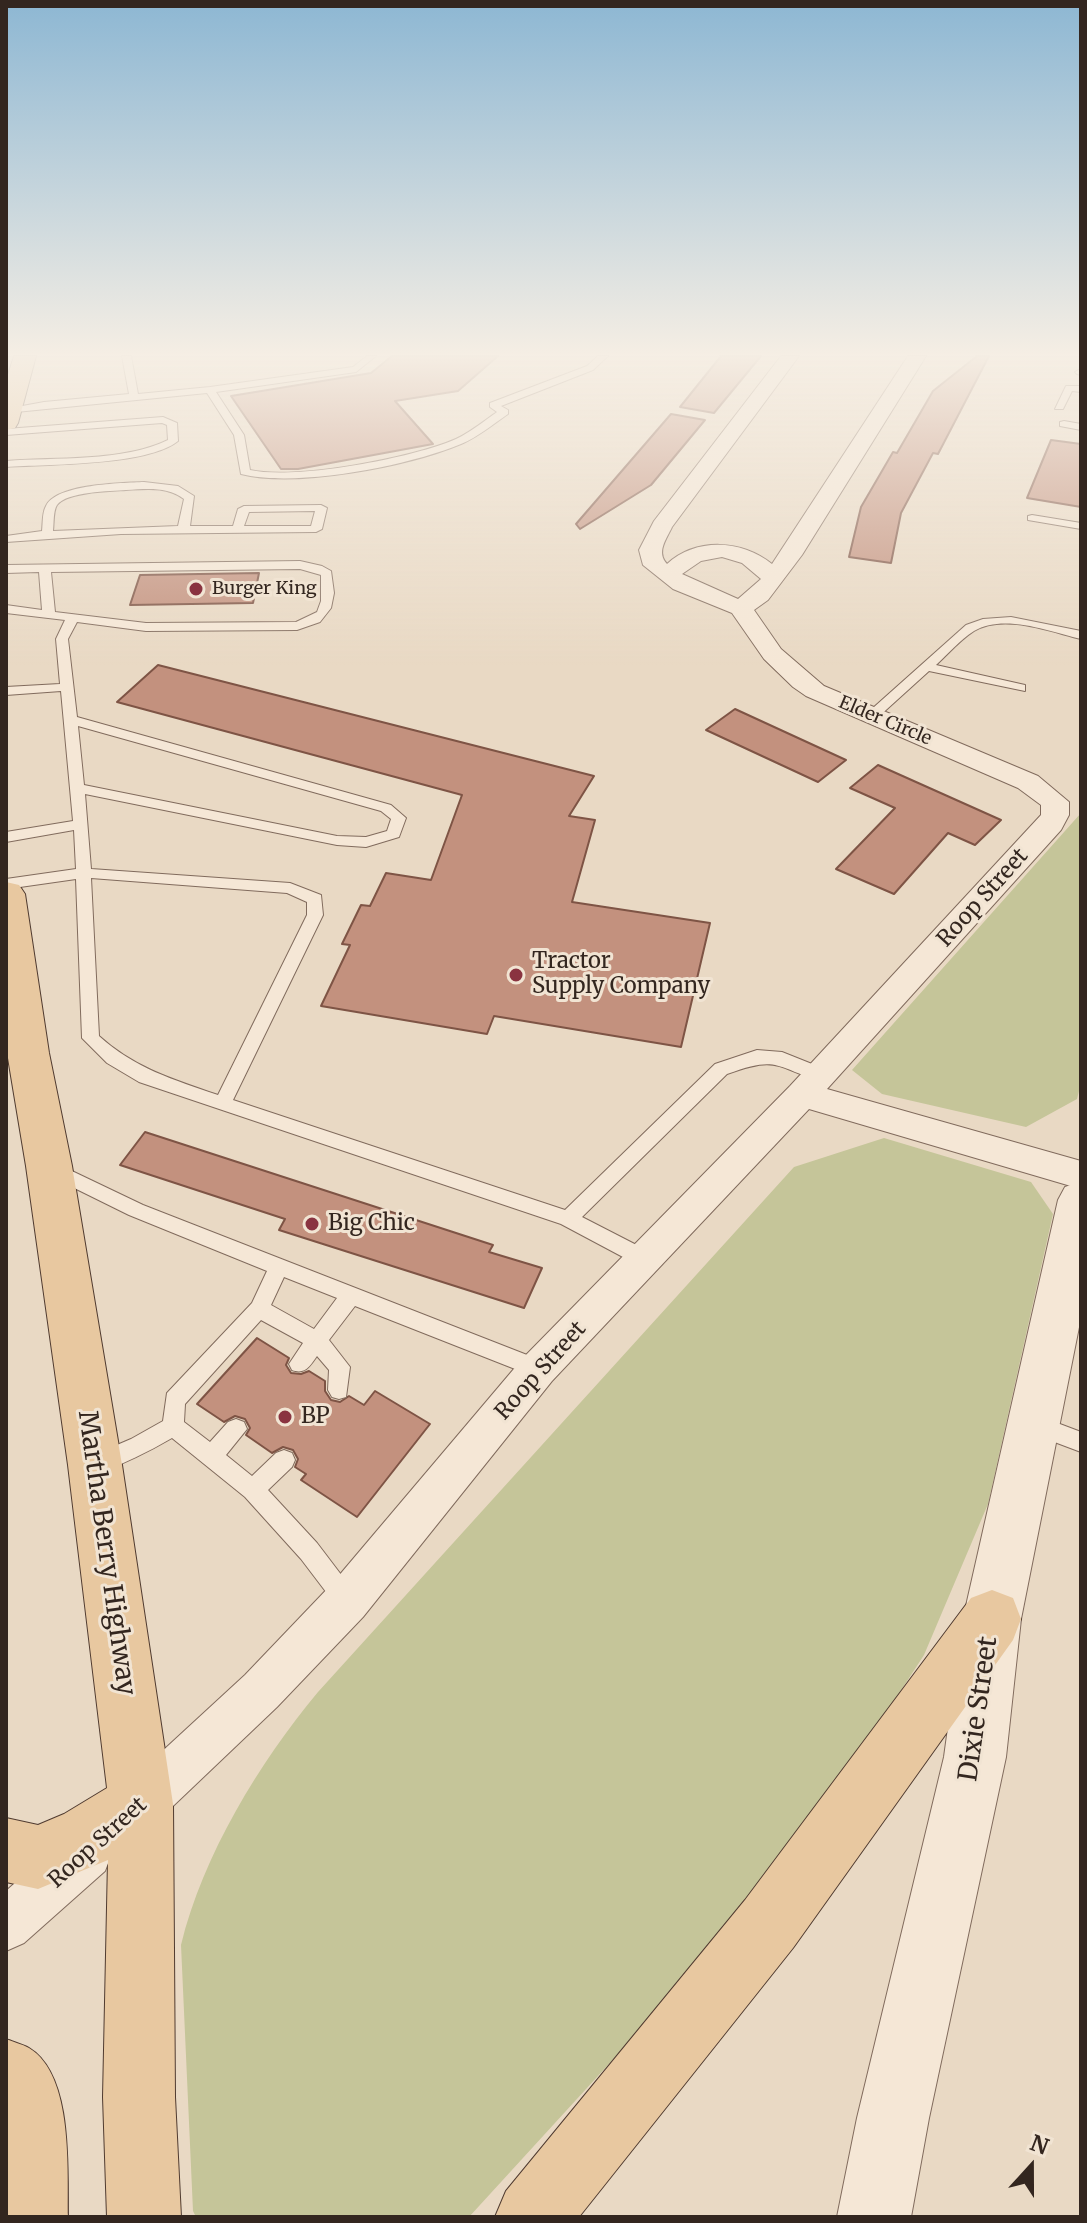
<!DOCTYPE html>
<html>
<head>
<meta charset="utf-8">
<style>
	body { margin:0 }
	#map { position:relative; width:1087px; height:2223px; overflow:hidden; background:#e9d9c4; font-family:Merriweather,serif }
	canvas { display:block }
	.frame { position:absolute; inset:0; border:8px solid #33261f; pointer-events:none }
	.north { position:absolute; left:991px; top:2127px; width:80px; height:80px; -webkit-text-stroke:6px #f1e4d3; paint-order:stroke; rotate:21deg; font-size:22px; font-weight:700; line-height:32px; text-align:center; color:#33261f }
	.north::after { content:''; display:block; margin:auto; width:28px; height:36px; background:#33261f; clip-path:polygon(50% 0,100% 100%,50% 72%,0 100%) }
</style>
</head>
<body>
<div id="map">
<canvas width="1087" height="2223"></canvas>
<div class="frame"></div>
<div class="north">N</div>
</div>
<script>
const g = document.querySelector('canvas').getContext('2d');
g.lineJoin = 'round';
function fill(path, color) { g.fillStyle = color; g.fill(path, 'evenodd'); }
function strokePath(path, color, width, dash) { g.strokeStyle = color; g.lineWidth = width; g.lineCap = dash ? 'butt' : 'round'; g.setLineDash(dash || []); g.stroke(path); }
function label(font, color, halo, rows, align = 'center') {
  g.font = font + ' Merriweather,serif'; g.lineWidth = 6; g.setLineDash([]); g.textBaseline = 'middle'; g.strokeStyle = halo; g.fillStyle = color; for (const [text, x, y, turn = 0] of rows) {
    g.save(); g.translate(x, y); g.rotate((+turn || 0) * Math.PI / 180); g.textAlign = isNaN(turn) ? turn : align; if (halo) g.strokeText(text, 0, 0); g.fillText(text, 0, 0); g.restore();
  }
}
fill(new Path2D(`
	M1081,813v270l-4,16 -51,28 -144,-33 -30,-24z
	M884,1138l147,44 22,32 -65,290 -64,151 -145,223 -310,339h-273l-3,-6 -12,-266c22,-90 78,-182 137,-253l476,-525z`), '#c5c599');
const building = new Path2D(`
	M392,356h106l-40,35 -63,10 38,43 -135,25h-17l-50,-73 140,-23z
	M721,356h40l-47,57 -34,-6z
	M977,356h12l-51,98 -5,-1 -32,60 -10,50 -42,-6 12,-50 32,-55 4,1 36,-62z
	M671,414l34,6 -54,65 -71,44 -4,-5z
	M1051,440l30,4v63l-54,-9z
	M259,573l-6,30 -123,2 10,-30z
	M158,665l436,111 -25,40 26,4 -23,82 138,21 -29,124 -187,-31 -7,18 -166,-28 29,-61 -8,-1 19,-39 9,1 16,-33 45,7 31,-85 -345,-93z
	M735,709l111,51 -28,22 -112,-52z
	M878,765l123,55 -26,25 -27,-12 -54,61 -58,-25 59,-61 -45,-20z
	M145,1132l348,113 -4,7 53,16 -18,40 -245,-78 6,-11 -165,-54z
	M257,1338l32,20 -3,7 5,8 10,1 8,-3 16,10v10l6,9 9,2 9,-6 15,9 11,-14 55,33 -73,93 -56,-37 5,-6 -11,-7 3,-8 -5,-9 -10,-3 -11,6 -26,-18 4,-7 -5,-9 -10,-3 -11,6 -27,-18z`);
fill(building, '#c3917e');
strokePath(building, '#7e5445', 2);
const service = new Path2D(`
	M122,356h9l7,38 72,-7 143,-20 14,-11h9l-20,16 -140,20 28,43 6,35c46,10 163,-12 206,-31 15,-7 28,-18 41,-27l-7,-5v-4l97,-37 11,-10h10l-15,14 -92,36 7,4v4c-16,11 -30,23 -47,30 -53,22 -165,44 -220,30l-7,-39 -27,-42 -201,20v-4l38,-7 85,-8z
	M1080,369l1,6 -4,-1 -2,-2z
	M1066,386h15v6l-9,-1 -9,18h-8z
	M163,417l14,6 1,18c-31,25 -131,23 -172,26v-6c48,-4 118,1 162,-21l-1,-15 -5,-2 -156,12v-6z
	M1064,421l17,3v6l-21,-4v-4z
	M144,482l34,4 16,10 -4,30h43l5,-17 6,-3 77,-1 6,3 -5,21 -6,3 -195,2 -115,8v-6l36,-5c1,-8 0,-18 4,-25 10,-22 76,-23 98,-24zM126,490c20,-1 41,-4 58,9l-6,27 -125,5c1,-8 0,-20 4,-26 9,-13 54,-14 69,-15zM315,511l-4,15h-67l5,-14z
	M1032,515l49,8v6l-53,-9v-4z
	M300,561l22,5 9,5 3,22 -3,15 -11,14 -23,8 -151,1 -69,-9 -9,17 9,78 314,88 15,13 -7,19 -33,10 -29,-2 -252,-51 6,75 199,14 31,12 2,20 -90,185 332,110 150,-146 42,-14 25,2 45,18 3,5 -3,5 -6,1c-47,-14 -42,-26 -94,-7l-145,143 70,36 3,6 -3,6 -7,2 -7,-2 -77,-41 -422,-142 -32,-19 -25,-25 -6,-159 -70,10v-10l70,-10 -2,-39 -68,12v-10l67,-11 -12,-130 -55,4v-8l54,-3 -4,-45 9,-19 -59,-7v-8l36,5 -3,-38 -33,1v-8zM300,569l21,6v26l-4,11 -21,10 -150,1 -91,-11 -4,-40zM78,726l303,85 10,8 -4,12 -21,6 -29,-1 -253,-51zM91,878l196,15 20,9v13l-89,180c-44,-15 -84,-27 -119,-59z
	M1011,617l70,14v8c-30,-7 -77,-26 -107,-8 -14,9 -26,23 -38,34l89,20v6l-96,-20 -53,48h-10l-2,-3 102,-91 17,-6z
	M53,1162l90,43 402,157 3,7 -3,7 -7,2 -183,-72 -26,34 21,27 -4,30 -7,2 -7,-2 -4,-7 1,-20 -12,-14c-7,10 -12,19 -25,14l-3,-6 14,-21 -42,-23 -76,84 -1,18 26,20 18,-20 8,-3 8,3 3,7 -21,26 26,21 24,-23 8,-3 8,3 3,7 -3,7 -24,23 49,53 38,50 4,8 -4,8 -8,4 -8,-4 -38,-50 -56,-62 -73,-59c-24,14 -49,26 -75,36l-8,-3 -3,-7 3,-7 42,-18 32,-18 4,-28 85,-90 15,-32 -138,-56 -83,-41 -2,-5 2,-5zM284,1277l53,21 -23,31 -43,-24z
	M1036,1415l45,17v20l-53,-20 -3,-7 3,-7z`);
const minor = new Path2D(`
	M781,356h18l-127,171c-6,13 -16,25 -5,37 30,-27 75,-24 105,0l136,-208h18l-124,199 -34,45 -14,10 27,39 43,37 214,90 31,26v13l-8,15 -234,259 254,72v28l-272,-80 -257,272 -189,236 -86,90 -125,119 -17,8 -17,-8 -8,-17 8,-17 127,-117 86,-90 193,-228 266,-271 251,-271v-10l-23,-17 -212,-92 -13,-9 -29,-28 -32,-46 -59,-24 -30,-24 -4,-15 15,-29zM722,557l20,6 19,16 -23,20 -56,-25 19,-13z
	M87,1828l18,7 7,18 -7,18 -81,72 -18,8v-60l63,-56z`);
const tertiary = new Path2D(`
	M1081,1181v136l-60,302 -15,138 -77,361 -18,99h-74l20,-99 87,-361 19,-138 95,-419 7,-13z`);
const primary = new Path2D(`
	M14,356h22l-18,67 -3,5 -9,2v-49z
	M6,882l13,3 6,9 24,159 23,113 50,299 51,339 2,293 6,120h-74l-4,-120 5,-237 -70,29 -32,-7v-64l32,7 26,-11 43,-26 -39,-323 -42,-299 -20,-120z
	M992,1590l21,8 8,21 -8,21 -220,308 -214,269h-84l11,-26 239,-291 226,-302z
	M6,2039c7,3 16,5 23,9 45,27 38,124 39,169h-62z`);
strokePath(service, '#816b5d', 2);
strokePath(minor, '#816b5d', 2);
strokePath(tertiary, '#816b5d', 2);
strokePath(primary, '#503b30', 2);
fill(service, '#f5e7d6');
fill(minor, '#f5e7d6');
fill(tertiary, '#f5e7d6');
fill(primary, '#e8c8a0');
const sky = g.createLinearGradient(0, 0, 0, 667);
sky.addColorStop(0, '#8db7d3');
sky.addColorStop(0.53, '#f5eee4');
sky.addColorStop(1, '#f5eee400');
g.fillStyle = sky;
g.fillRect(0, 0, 1087, 667);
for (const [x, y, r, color] of [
	[196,589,8,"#8a3340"],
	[516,975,8,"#8a3340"],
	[312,1224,8,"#8a3340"],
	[285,1417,8,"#8a3340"]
]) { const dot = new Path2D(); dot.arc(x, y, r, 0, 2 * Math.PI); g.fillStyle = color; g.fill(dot); strokePath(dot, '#f1e4d3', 3); }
label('18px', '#33261f', '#f1e4d3', [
	["Burger King",212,589]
], 'left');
label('18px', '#33261f', '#f1e4d3', [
	["Elder Circle",885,721,23]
]);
label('22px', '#33261f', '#f1e4d3', [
	["Roop Street",983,898,-48],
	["Roop Street",541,1371,-48],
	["Roop Street",98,1843,-42]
]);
label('22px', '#33261f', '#f1e4d3', [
	["Tractor",532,962],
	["Supply Company",532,987],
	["Big Chic",328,1224],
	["BP",301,1417]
], 'left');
label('26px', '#33261f', '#f1e4d3', [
	["Martha Berry Highway",106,1553,82],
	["Dixie Street",979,1709,-82]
]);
</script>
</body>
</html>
